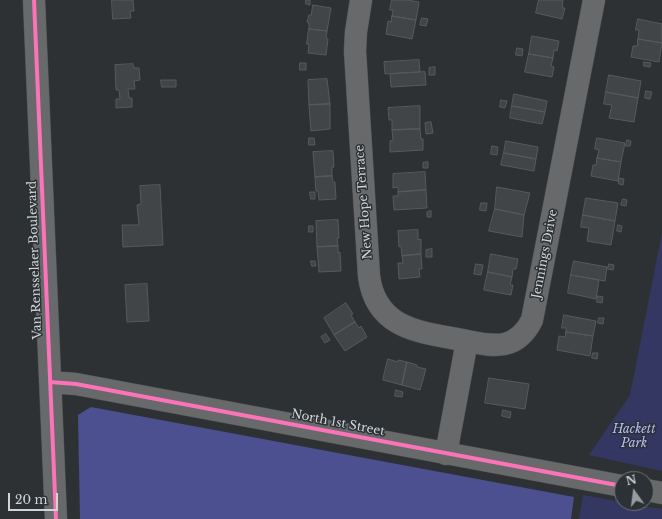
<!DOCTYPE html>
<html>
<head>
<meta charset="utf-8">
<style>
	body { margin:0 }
	#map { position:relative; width:662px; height:519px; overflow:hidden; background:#2e3133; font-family:"Libre Baskerville",serif }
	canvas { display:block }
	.north { position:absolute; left:614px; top:471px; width:40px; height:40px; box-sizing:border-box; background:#2c3135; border:1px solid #6e7376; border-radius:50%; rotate:346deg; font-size:11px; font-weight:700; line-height:16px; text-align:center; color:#d1d5d7 }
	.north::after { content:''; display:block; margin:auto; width:14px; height:18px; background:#989c9e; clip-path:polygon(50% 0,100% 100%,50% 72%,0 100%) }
	.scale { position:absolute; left:8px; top:493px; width:50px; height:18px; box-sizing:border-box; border:2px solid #d1d5d7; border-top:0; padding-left:5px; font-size:12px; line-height:14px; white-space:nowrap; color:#d1d5d7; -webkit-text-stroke:3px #2c3135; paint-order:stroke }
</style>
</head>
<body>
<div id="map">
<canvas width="662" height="519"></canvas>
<div class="north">N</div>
<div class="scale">20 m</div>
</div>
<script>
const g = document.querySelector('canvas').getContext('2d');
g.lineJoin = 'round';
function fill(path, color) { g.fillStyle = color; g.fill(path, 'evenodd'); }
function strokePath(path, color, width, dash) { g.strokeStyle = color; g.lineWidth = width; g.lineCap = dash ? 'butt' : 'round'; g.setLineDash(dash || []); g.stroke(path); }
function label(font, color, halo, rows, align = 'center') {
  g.font = font + ' "Libre Baskerville",serif'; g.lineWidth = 3; g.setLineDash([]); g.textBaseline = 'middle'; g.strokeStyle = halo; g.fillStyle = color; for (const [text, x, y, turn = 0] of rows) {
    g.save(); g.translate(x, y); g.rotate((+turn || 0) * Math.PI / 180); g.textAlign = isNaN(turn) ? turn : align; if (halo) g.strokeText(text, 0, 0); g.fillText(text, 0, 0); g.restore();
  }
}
fill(new Path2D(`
	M662,233v238l-73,-16 41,-60z
	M583,495l39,7v1l40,6v10h-83z`), '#353763');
fill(new Path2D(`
	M91,407l483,90 -3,22h-491l-2,-104z`), '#4c5091');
const building = new Path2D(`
	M112,0h21l1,11h-4l1,7 -18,1z
	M306,0h4v5l-4,-1z
	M392,0h15l12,2 -3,18 -24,-4 1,-6h-3z
	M539,0h24l-1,8h3l-3,11 -26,-6z
	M313,5l18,3 -4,23 -18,-2v-6l-2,-1 2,-7h2z
	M392,16l24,4 -4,19 -26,-5 2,-13 3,1z
	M422,18l6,1 -2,7 -6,-1z
	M638,19l24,5v19l-24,-4 1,-9h-3z
	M309,29l18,2 -1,7 2,1 -2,16 -18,-2 1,-9h-2z
	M532,36l27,5 -2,10 -3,-1 -1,8 -24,-4z
	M638,39l24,4 -3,19 -28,-5 2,-11h4z
	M517,48l6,1 -1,7 -6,-1z
	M529,54l24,4 -2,8 3,1 -2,10 -27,-5z
	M419,60l1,12 -35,2 -1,-12z
	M644,62l7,1 -1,4 -6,-1z
	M300,63h6v7h-6z
	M133,64l1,4h5l1,12 -6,1 1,8h-7l1,9h3v9l-16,1v-9h4l-1,-9h-3l-1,-25z
	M435,67v8h-6v-7z
	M425,72l1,13 -35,2 -1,-13z
	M609,75l32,6 -3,17 -32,-6z
	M327,79l3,25 -21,1 -1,-25z
	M161,80h15v7h-14z
	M646,91l6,1 -2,7 -5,-1z
	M606,92l32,6 -4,24 -25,-4 3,-13 -8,-1z
	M514,94l33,7 -2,11 -33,-6z
	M501,100l6,1 -2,7 -5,-1z
	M330,104v25l-19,2 -2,-26z
	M420,106v23l-28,1v-10h-3l-1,-12z
	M512,106l33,6 -3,12 -32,-6z
	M431,122l2,11 -7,1 -1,-11z
	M420,129l1,10h2v11l-33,2v-11l3,-1 -1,-10z
	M309,138h5l1,7h-6z
	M597,138l28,5 -4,19 -24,-4 2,-8 -4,-1z
	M627,140l4,1 -1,5h-4z
	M506,141l32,6 -2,12 -32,-6z
	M492,146l6,1 -1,8 -6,-1z
	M333,151l1,16h-2v9l-17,1 -2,-25z
	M504,153l32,6 -2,12 -33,-6z
	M597,158l24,4 -3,19 -27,-5 2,-11h3z
	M428,162v6h-5v-5z
	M425,172l1,18 -28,2v-5l-5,1v-14z
	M332,176l1,6h2l1,17 -17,1 -1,-9h-2l-1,-14z
	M619,178l5,1 -1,6 -4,-1z
	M160,185l3,60 -40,2 -1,-22h17l-2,-20 4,-1 -1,-18z
	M497,187l33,6 -6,22 -29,-6z
	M426,190l1,18 -33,2 -1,-14h5v-4z
	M310,192h5v7h-4z
	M586,198l32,5 -3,18 -32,-6z
	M623,199l4,1 -1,6 -5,-1z
	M481,203h6l-1,8 -6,-1z
	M495,209l29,6 -2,22 -33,-6z
	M431,211v6h-4v-5z
	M583,215l32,6 -4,24 -24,-4 2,-13 -8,-1z
	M338,220l1,18h-2l1,8 -21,1 -1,-26z
	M618,225l4,1 -1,6 -4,-1z
	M309,226h4v6h-4z
	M418,230v10l3,-1v15l-19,2 -1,-10 -2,1 -1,-16z
	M338,246v7l2,-1 1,19 -22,1 -2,-25z
	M432,249v8h-6v-7z
	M421,254l1,15h-3l1,8 -21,2 -1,-16h5l-1,-7z
	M491,254l27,5 -2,10h-3l-1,8 -24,-5z
	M311,261h4l1,5h-4z
	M574,261l33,6 -2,14 -34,-6z
	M476,264l7,1 -2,10 -7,-1z
	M609,264l5,1 -1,5 -5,-1z
	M488,272l24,5 -2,8h3l-2,10 -27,-5z
	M571,275l28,5 -3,19 -28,-6z
	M147,284l2,37 -22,1 -2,-37z
	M598,296l5,1 -1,6 -5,-1z
	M346,303l7,11 -2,1 4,7 -21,13 -10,-17z
	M564,315l32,6 -3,15 -27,-4v-4h-4z
	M599,318h5l-1,6 -5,-1z
	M355,322l4,6 2,-2 6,11 -22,14 -11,-16z
	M566,332l27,4 -3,20 -33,-6 2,-14 6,1z
	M326,334l4,6 -5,3 -4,-6z
	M593,353h5l-1,6 -5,-1z
	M388,359l10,3v-2l9,2 -5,23 -19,-5z
	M407,362l10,3v2l9,2 -6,21 -18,-5z
	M489,378l40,6 -4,25 -40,-6z
	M396,390l7,2 -1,5 -7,-1z
	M503,410l8,2 -1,6 -8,-2z`);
fill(building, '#424547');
strokePath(building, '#57595c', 1);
const minor = new Path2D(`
	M34,0l22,519
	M361,0l-5,32 -1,19 14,225c7,55 54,56 98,65
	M50,382l26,2 546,102
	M446,454l21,-113c28,6 50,9 65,-21l62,-320
	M646,490l16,3`);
strokePath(minor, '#4c4f50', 23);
strokePath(minor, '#68696a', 22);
strokePath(new Path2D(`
	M34,0l22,519
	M50,382l26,2 546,102`), '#fb73b8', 4);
label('12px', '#d1d5d7', '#2c3135', [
	["New Hope Terrace",364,202,-94],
	["Jennings Drive",545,254,-79],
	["Van Rensselaer Boulevard",35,260,-92],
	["North 1st Street",338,423,11]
]);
label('italic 12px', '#b7befe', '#2c3135', [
	["Hackett",634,430],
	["Park",634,444]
]);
</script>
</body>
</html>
